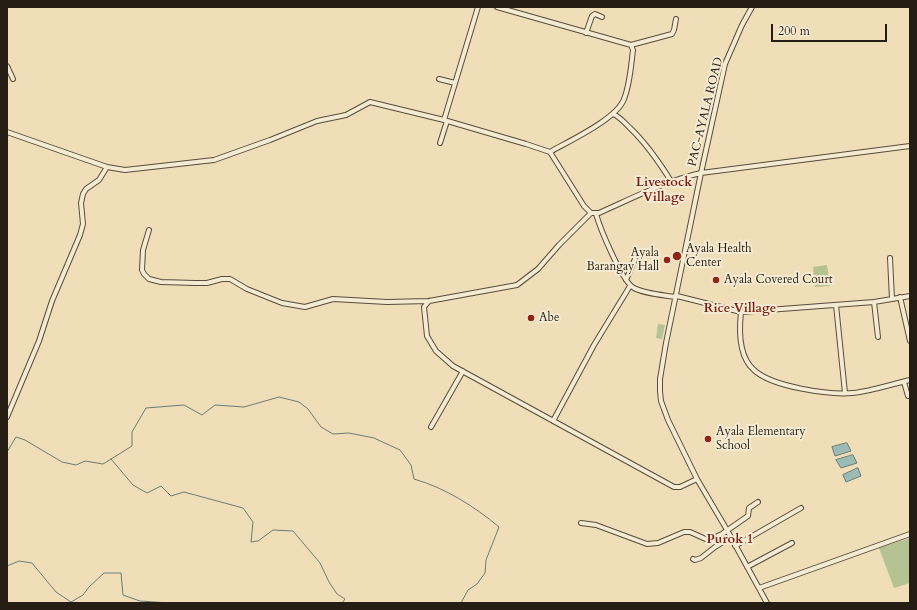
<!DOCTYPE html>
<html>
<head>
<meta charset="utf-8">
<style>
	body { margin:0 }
	#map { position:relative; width:917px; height:610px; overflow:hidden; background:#f0deb9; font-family:Cardo,serif }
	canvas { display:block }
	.frame { position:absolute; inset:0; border:8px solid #251d13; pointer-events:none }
	.scale { position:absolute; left:771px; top:24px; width:116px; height:18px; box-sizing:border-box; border:2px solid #251d13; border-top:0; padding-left:5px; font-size:12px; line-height:14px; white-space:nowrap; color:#251d13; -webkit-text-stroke:3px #f5ead2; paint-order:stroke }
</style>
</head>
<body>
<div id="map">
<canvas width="917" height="610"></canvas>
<div class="frame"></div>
<div class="scale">200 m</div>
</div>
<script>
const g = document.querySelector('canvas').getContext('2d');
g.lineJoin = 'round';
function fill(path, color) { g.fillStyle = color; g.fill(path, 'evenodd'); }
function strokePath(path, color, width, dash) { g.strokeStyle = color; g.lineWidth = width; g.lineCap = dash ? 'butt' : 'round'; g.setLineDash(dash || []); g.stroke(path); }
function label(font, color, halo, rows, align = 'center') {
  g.font = font + ' Cardo,serif'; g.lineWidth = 4; g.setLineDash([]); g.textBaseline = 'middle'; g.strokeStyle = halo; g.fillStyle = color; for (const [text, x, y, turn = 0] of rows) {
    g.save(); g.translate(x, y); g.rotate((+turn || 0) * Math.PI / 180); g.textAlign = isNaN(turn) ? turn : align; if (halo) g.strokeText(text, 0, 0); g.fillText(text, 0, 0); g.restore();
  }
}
fill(new Path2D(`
	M827,265l3,21 -15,1 -2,-20z
	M658,324l7,1 -3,14 -6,-1z
	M910,538v45l-16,5 -15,-40z`), '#b5c293');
const water = new Path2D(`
	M847,443l4,8 -16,5 -3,-9z
	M853,455l4,8 -16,5 -5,-8z
	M858,468l3,8 -15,6 -3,-7z`);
fill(water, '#9cbbb7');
strokePath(water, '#6c7c75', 1);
strokePath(new Path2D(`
	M7,452l9,-15 9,3 37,22 14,3 9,-4 18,3 29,-18v-14l14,-24 38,-3 18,10 13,-10 29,2 35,-10 20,5 9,7 13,18 12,7 16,-1 25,5 26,12 11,15 3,14c31,9 60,27 85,48l-13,33 -1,13 -8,11 -9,6 -7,13
	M111,459l22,26 14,8 14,-7 10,10 13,-4 59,16 10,14 -2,20 7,-1 15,-11 20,1 27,32 9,19 8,12 8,5 -3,4
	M7,566l12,-5 13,2 24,29 15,10 12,-7 6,-8 15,-14h17l2,22 17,6 29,2`), '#6c7c75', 1);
const minor = new Path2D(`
	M478,7l-34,113 82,24 24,8 34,54 7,7h8c34,-15 66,-32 102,-40l209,-27
	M497,7l134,38 2,5c-2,16 -3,34 -9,49 -7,20 -55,42 -74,53
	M752,7l-10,18 -17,39 -24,109 -35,170 -6,36v12l1,10 7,19 29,59 30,51 40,73
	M586,33l6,-17 3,-2 7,3
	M631,45l41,-11 2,-4 2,-11
	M7,66l6,13
	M439,79l16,4
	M613,114c7,3 12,9 17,14 17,16 29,34 41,53
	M7,132l100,35 18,3 89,-10 56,-20 47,-19 29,-6 24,-13 74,18
	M440,143l7,-22
	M596,214c4,14 26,68 38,74 11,6 30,7 42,9
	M149,230l-6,20 -1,20 2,4 5,5 12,3 34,1h12l15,-4h8l17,10 35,14 23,4 28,-8 54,3 42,-1 88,-16 21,-16 21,-24 32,-32
	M890,258l2,41
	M626,280l12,-28
	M677,296l64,16 133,-10 36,-6
	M900,297l10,44
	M429,301l-5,6 3,29 9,15 17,15 221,121h6l17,-8
	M874,302l4,35
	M836,305l9,88
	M741,312c-2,18 -2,45 13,58 18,17 75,25 99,23 19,-2 39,-9 57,-13
	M904,382l4,14
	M7,417l32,-76 13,-40 28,-66 3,-11 -2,-21 2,-9 3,-5 13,-9 8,-13
	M553,421l41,-76 36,-59
	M431,427l32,-56
	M581,523l15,2 51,19 11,-1 26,-11h6l18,8 14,-6 26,-18 1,-8 9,-6
	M735,546l66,-38
	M693,559l2,1 6,-2 14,-11 16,-10
	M747,567l45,-24
	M759,588l151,-54`);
strokePath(minor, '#584d3c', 6);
strokePath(minor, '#f5ead2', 4);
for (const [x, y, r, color] of [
	[677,256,5,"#8f2418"],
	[667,260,4,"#8f2418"],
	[716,280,4,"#8f2418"],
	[531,318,4,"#8f2418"],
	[708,439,4,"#8f2418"]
]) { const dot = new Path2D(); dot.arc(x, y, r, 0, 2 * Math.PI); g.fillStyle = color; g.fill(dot); strokePath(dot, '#f5ead2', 1.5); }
label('12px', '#251d13', '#f5ead2', [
	["PAC-AYALA ROAD",706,112,-76]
]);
label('12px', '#251d13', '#f5ead2', [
	["Ayala Health",686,249],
	["Center",686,263],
	["Ayala",659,253,"right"],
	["Barangay Hall",659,267,"right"],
	["Ayala Covered Court",724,280],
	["Abe",539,318],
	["Ayala Elementary",716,432],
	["School",716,446]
], 'left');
label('bold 13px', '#7a1f14', '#f5ead2', [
	["Livestock",664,183],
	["Village",664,198],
	["Rice Village",740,309],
	["Purok 1",730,540]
]);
</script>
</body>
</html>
